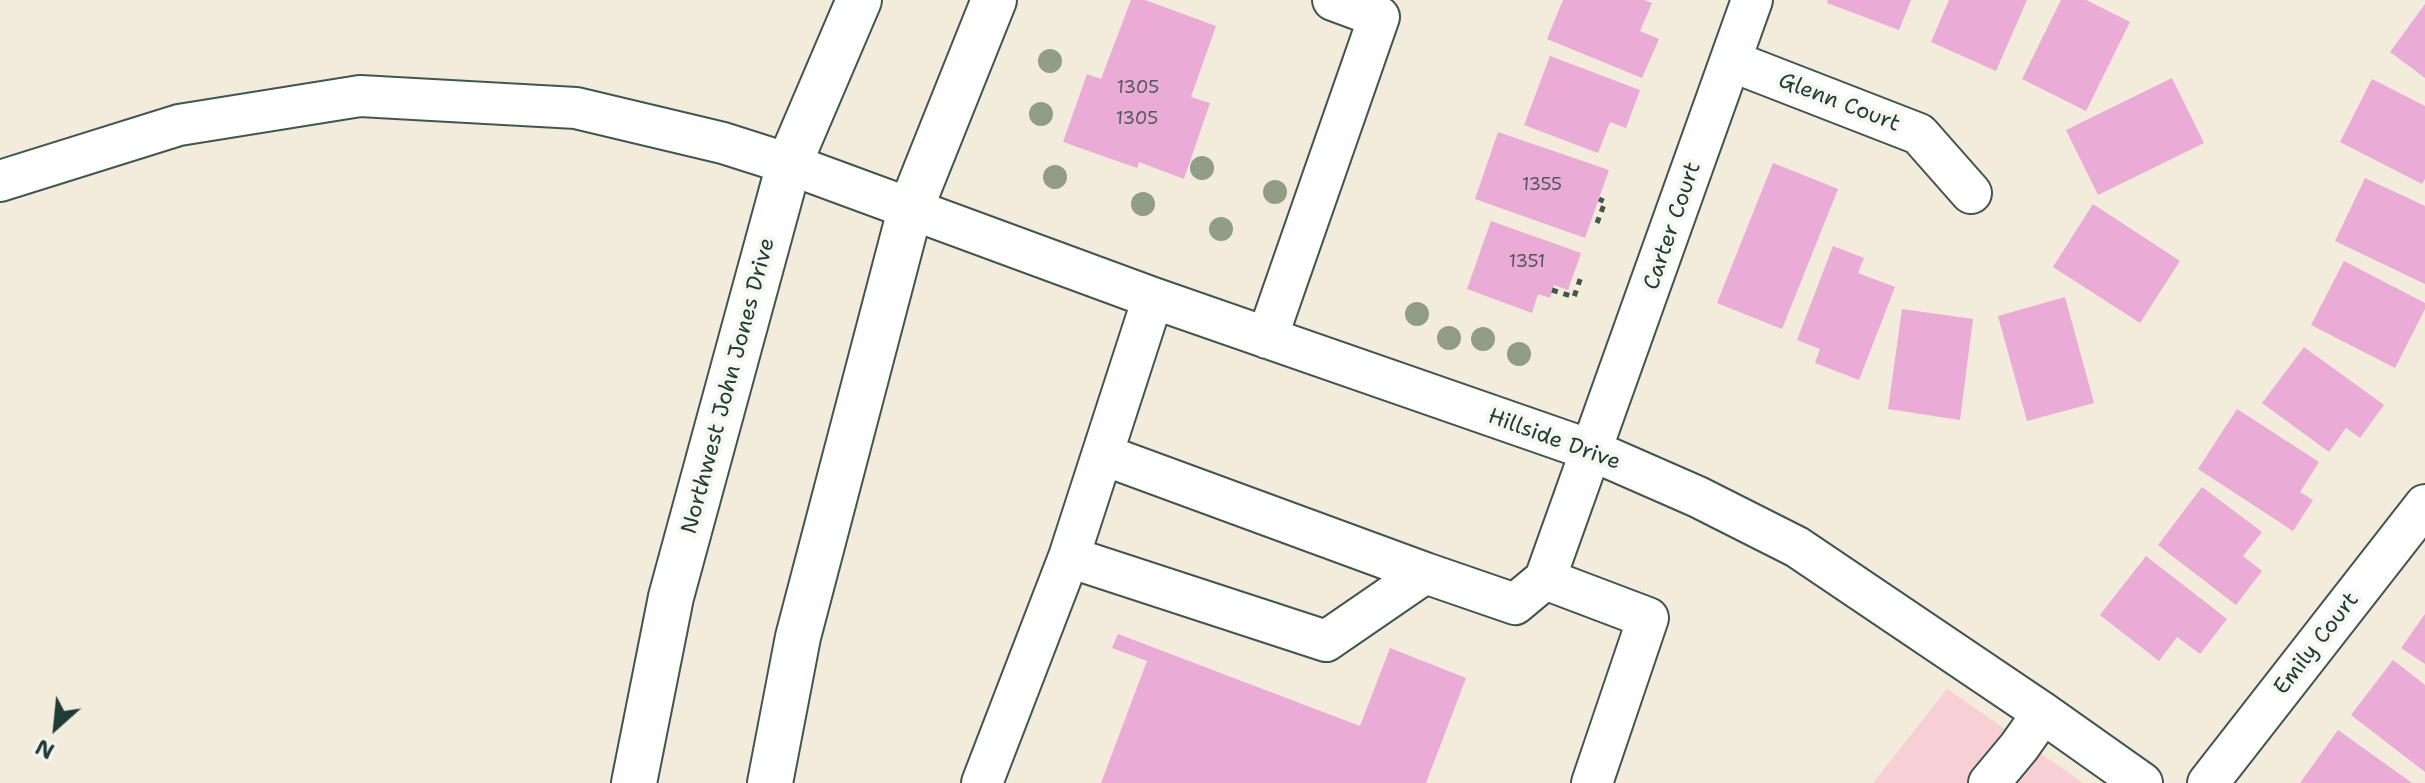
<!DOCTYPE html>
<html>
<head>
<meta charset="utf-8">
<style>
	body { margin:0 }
	#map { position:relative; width:2425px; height:783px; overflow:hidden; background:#f3ebdb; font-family:"Shantell Sans",sans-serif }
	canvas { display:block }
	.north { position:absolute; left:16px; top:687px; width:80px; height:80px; -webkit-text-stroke:6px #f6f6f2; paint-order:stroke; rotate:207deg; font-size:22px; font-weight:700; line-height:32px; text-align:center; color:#1f3d34 }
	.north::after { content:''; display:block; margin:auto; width:28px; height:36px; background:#1f3d34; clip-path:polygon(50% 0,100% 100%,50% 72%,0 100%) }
</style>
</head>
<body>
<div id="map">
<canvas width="2425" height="783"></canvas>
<div class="north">N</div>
</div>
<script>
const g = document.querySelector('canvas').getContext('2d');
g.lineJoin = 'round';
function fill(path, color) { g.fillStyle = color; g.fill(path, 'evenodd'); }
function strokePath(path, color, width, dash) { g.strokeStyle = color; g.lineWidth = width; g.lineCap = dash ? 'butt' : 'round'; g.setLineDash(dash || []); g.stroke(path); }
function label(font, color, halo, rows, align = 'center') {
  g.font = font + ' "Shantell Sans",sans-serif'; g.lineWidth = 8; g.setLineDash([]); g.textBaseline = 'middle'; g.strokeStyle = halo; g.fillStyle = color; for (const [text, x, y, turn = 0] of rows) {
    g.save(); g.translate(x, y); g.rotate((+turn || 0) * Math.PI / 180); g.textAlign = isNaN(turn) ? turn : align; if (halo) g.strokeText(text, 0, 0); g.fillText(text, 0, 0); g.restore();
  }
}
fill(new Path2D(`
	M1947,689l136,94h-210z`), '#f7cfd4');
fill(new Path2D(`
	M1131,0h14l71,26 -25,71 19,6 -26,76 -45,-17 -2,6 -74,-26 24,-68 14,5z
	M1563,0h81l8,3 -12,28 19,8 -17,39 -95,-39z
	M1828,0h83l-12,30 -72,-27z
	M1949,0h78l-31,71 -65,-29z
	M2061,0h25l44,22 -44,89 -64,-32z
	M2425,4v74l-35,-26z
	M1550,56l90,34 -14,38 -16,-6 -12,31 -74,-28z
	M2172,78l32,65 -106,52 -32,-65z
	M2372,79l53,27v73l-3,5 -82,-42z
	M1498,132l111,38 -24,68 -110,-39z
	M1773,163l65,26 -56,140 -65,-26z
	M2365,178l60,28v78l-90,-43z
	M2093,204l87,57 -40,62 -87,-56z
	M1491,221l90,32 -13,37 -14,-5 -4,13 -12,-4 -6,19 -65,-24z
	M1833,246l31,12 -6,15 37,14 -36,93 -44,-17 5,-14 -23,-9z
	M2344,261l81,42v6l-30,59 -84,-43z
	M2065,297l29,106 -67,18 -29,-105z
	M1902,309l71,10 -13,101 -72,-11z
	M2304,347l80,58 -24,33 -14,-10 -17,24 -67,-49z
	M2237,409l82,53 -19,30 13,8 -20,31 -95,-62z
	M2202,487l60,45 -19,24 19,15 -26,34 -78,-60z
	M2146,556l81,63 -27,35 -23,-17 -18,24 -59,-46z
	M2425,614v50l-24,-16z
	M1118,634l242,92 30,-78 76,30 -40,105h-325l46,-122 -35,-13z
	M2393,660l32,25v87l-74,-57z
	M2338,730l74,53h-112z`), '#ebabd7');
const minor = new Path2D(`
	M1731,61l188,73 52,59
	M0,181l179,-56 181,-29 216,12 147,35 66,21 364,134 440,153 105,46 99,50 246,166 99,70
	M1267,338l112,-321 -46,-17
	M1104,455l321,118
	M1069,557l257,84 99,-68 90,31 30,-25 207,-579
	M1545,579l103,39 -56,165
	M982,783l87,-226 84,-259
	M1989,783l30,-36 24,-34
	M2208,783l217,-278`);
const major = new Path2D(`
	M634,783l37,-186 118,-433 70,-164
	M770,783l28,-146 112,-427 84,-210`);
strokePath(minor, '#3f574d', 44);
strokePath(major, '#3f574d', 48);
strokePath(new Path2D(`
	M1597,223l8,-21 -6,-3
	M1552,290l22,7 8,-23`), '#3f574d', 5, [6, 6]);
strokePath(minor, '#fff', 40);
strokePath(major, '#fff', 44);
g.fillStyle = '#919d86';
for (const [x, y] of [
	[1050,61],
	[1041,114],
	[1202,168],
	[1055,177],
	[1275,192],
	[1143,204],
	[1221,229],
	[1417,314],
	[1449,338],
	[1483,339],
	[1519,354]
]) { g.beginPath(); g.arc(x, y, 12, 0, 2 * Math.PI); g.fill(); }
label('18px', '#52585d', null, [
	["1305",1138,88],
	["1305",1137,119],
	["1355",1542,185],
	["1351",1527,262]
]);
label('22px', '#1f3d34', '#f6f6f2', [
	["Glenn Court",1839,103,21],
	["Carter Court",1673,226,-71],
	["Northwest John Jones Drive",729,386,-75],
	["Hillside Drive",1554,440,20],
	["Emily Court",2317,644,-52]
]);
</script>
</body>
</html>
